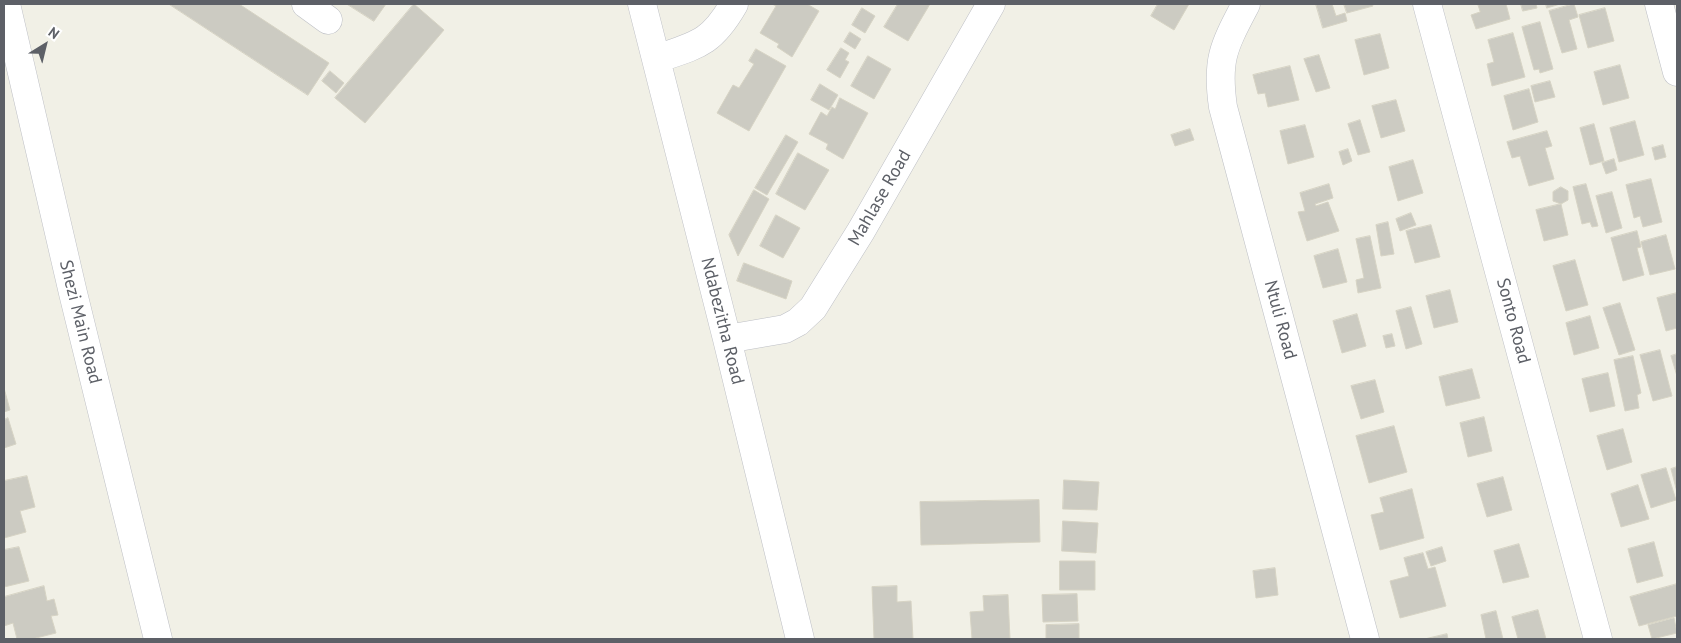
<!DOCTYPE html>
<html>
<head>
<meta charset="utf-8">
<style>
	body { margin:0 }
	#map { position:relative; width:1681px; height:643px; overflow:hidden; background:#f1f0e6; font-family:"PT Sans",sans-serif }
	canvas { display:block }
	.frame { position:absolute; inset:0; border:5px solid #5d6067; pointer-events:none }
	.north { position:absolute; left:20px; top:20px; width:50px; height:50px; -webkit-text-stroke:4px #fff; paint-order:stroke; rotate:36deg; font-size:14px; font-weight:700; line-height:20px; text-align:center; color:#5d6067 }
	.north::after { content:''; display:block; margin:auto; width:18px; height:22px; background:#5d6067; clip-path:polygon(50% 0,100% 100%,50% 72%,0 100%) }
</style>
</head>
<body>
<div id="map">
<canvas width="1681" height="643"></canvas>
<div class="frame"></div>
<div class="north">N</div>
</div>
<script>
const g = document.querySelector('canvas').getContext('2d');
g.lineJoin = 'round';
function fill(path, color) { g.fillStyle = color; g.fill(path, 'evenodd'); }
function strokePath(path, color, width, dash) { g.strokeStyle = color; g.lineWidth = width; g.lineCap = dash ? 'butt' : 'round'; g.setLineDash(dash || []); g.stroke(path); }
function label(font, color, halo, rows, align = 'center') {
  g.font = font + ' "PT Sans",sans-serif'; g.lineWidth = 4; g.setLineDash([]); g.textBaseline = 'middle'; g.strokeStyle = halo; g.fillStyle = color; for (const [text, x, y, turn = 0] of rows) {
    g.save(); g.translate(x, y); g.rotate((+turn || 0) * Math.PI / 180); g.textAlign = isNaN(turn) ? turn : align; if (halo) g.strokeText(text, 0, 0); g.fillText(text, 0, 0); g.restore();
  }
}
const building = new Path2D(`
	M169,4h70l90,59 -21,32z
	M347,4h39l-12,17z
	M414,4l30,26 -79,93 -30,-25z
	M772,4h35l12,7 -27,46 -15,-10 2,-3 -19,-11 16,-27z
	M898,4h32l-22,37 -24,-14z
	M1158,4h31l-15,26 -23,-14z
	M1316,4h16l4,12 9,-3 2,8 -24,7z
	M1344,4h28l1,2 -26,7z
	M1478,4h28l4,15 -34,10 -5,-14 9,-3z
	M1521,4h15l1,4 -14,3z
	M1546,4h14l-13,4z
	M1574,4l4,13 -9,3 8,29 -15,4 -13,-42z
	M862,8l13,8 -10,17 -13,-8z
	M1605,8l9,33 -26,7 -9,-33z
	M1540,22l13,47 -13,4 -1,-4 -5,1 -12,-43z
	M850,32l11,7 -6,10 -11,-7z
	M1513,33l12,44 -33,9 -5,-22 7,-2 -6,-22z
	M1380,34l9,34 -25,7 -9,-35z
	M841,48l8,5 -4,7 4,2 -9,16 -13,-8z
	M756,49l30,17 -37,65 -32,-18 16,-28 6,3 15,-24 -5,-3z
	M1319,55l11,33 -14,4 -12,-33z
	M868,56l23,13 -17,30 -23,-13z
	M1620,65l9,33 -26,7 -9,-33z
	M1290,66l9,34 -31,7 -3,-14 -7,1 -5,-19z
	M330,71l14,12 -8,10 -14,-12z
	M1550,81l5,16 -20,5 -4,-16z
	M820,84l18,11 -9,15 -18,-10z
	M1529,89l9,33 -25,8 -9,-34z
	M840,98l28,15 -25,46 -17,-10 2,-5 -19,-10 12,-22 6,4 5,-9 3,2z
	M1396,100l9,31 -24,7 -9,-32z
	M1360,120l10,32 -12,3 -10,-31z
	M1635,121l9,34 -25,7 -9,-34z
	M1594,124l10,37 -14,4 -10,-37z
	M1305,125l9,32 -26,7 -8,-33z
	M1190,129l4,11 -19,6 -4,-11z
	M1547,131l5,15 -7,2 9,31 -25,7 -9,-30 -8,2 -5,-16z
	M786,135l12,7 -31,53 -12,-7z
	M1663,145l3,12 -11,3 -3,-12z
	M1348,149l4,12 -9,4 -4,-13z
	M798,153l31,17 -24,40 -29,-16z
	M1614,159l3,11 -11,4 -4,-11z
	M1413,160l10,33 -25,8 -9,-34z
	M1651,179l11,43 -19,5 -3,-11 -6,2 -8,-33z
	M1329,184l4,14 -18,6 1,2 12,-4 11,29 -32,10 -9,-29 7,-1 -5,-18z
	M1586,184l12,42 -6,1 -2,-5 -8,2 -9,-37z
	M1561,187l7,4v9l-7,4 -8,-3v-9z
	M754,190l15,9 -31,57 -9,-21z
	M1612,192l10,36 -16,5 -10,-37z
	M1561,204l7,31 -24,6 -8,-31z
	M1411,213l5,12 -16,6 -4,-12z
	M776,215l24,13 -17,30 -23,-12z
	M1388,222l6,32 -13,2 -5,-31z
	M1431,225l9,32 -25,6 -9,-32z
	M1637,231l4,16 -4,1 7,27 -21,6 -12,-43z
	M1666,235l9,34 -25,6 -9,-33z
	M1370,236l11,52 -23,5 -2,-13 8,-2 -8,-39z
	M1338,249l9,33 -24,6 -9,-32z
	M1575,260l13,45 -22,6 -13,-45z
	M744,263l48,18 -6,18 -49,-18z
	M1450,290l8,32 -24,6 -8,-32z
	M1677,293v35l-11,3 -9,-33z
	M1620,303l15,47 -16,5 -16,-47z
	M1411,307l11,37 -16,5 -10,-38z
	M1357,314l9,32 -24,7 -9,-32z
	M1590,316l9,32 -25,7 -8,-32z
	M1392,334l3,12 -9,2 -3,-12z
	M1660,350l12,46 -19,5 -13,-46z
	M1677,354v22l-6,-20z
	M1633,356l8,37 -4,2 2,13 -14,3 -11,-51z
	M1472,369l8,29 -34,8 -7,-29z
	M1608,373l7,33 -25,6 -8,-33z
	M1375,380l9,32 -23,7 -10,-33z
	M4,388l6,22 -6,2z
	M1484,417l8,34 -24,6 -8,-34z
	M8,418l8,26 -12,4v-28z
	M1394,426l13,46 -38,11 -13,-47z
	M1623,429l9,33 -25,8 -10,-34z
	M1677,467v25l-6,-23z
	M1666,468l10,32 -25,8 -10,-33z
	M27,476l8,31 -15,4 6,21 -22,6v-57z
	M1503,477l9,33 -25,7 -10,-33z
	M1064,480l35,2 -2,28 -34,-1z
	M1638,485l11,34 -28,8 -10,-33z
	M1412,489l12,49 -44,12 -9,-35 13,-3 -4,-14z
	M1039,500l1,42 -119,3 -1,-43z
	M1063,521l35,2 -2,30 -34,-2z
	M1654,542l9,34 -26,7 -9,-34z
	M1519,544l10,33 -26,6 -9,-32z
	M19,547l10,34 -25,6v-37z
	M1442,547l4,14 -15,5 -5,-14z
	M1423,553l5,16 7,-2 11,39 -46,12 -10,-37 19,-5 -5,-18z
	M1060,561h35v29h-35z
	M1275,568l3,27 -22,3 -3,-27z
	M1677,584v32l-38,10 -9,-29z
	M44,586l3,15 7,-2 4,16 -7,1 5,17 -24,6h-15l-4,-16 -9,3v-29z
	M897,586v16l14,-1 2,38h-39l-2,-52z
	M1077,594l1,27 -35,1 -1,-27z
	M1008,595l2,44h-38l-2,-27 14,-1 -1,-15z
	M1538,610l8,29h-28l-6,-22z
	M1496,611l7,28h-17l-5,-24z
	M1674,618l3,15 -25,6 -4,-14z
	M1079,624v15h-33v-14z
	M1447,634l1,5h-23z`);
fill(building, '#cccbc2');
strokePath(building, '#d6d3c4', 1);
const minor = new Path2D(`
	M6,4l67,289 85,346
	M306,4l22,16
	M642,4l85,335 73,300
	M1246,4c-22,42 -30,55 -23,103l142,532
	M1427,4l171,635
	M1659,4l18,68
	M656,59c41,-14 55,-15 78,-55
	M727,339l58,-10 13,-7 15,-14 48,-77 130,-227`);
strokePath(minor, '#bdbfc5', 29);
strokePath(minor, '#fff', 28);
label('18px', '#5d6067', '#fff', [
	["Mahlase Road",880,198,-60],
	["Ntuli Road",1280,320,75],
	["Ndabezitha Road",722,321,76],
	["Sonto Road",1513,321,75],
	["Shezi Main Road",80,322,76]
]);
</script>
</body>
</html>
